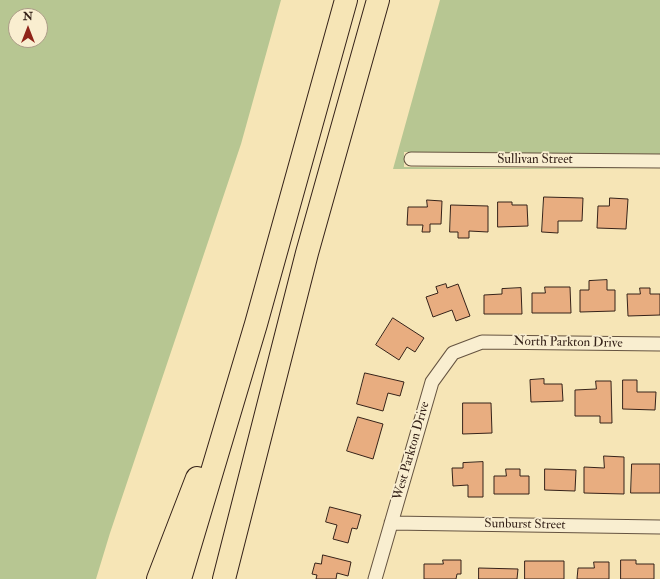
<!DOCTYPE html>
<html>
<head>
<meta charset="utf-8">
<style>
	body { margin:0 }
	#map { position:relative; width:660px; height:579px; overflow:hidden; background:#f6e5b6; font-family:"IM FELL Double Pica",serif }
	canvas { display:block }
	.north { position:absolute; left:8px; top:8px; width:40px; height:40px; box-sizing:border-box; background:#f9eed0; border:1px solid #ab9c87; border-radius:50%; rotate:0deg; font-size:11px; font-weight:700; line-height:16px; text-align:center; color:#352219 }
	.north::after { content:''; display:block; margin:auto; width:14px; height:18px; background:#8f2418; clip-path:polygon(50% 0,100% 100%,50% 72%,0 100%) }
</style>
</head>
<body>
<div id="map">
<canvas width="660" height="579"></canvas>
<div class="north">N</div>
</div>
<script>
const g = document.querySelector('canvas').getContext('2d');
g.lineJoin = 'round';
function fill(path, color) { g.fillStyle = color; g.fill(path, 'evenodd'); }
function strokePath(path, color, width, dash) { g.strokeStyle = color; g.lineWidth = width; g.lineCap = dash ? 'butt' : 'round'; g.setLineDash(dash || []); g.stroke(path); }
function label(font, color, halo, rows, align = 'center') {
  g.font = font + ' "IM FELL Double Pica",serif'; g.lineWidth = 3.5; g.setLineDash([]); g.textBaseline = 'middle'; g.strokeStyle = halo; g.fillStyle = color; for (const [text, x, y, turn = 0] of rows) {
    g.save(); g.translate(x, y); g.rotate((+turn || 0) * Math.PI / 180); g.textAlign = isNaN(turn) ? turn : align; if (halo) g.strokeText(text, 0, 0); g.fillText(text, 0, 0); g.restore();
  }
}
fill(new Path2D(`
	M0,0h281l-40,144 -131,389 -14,46h-96zM16,16h24v24h-24z
	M440,0h220v154l-256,-2v15l238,2h-249z`), '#b7c692');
const building = new Path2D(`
	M544,197l39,1 -1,23h-24v12l-16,-1z
	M610,198l18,1 -2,30 -29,-1 1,-22h11z
	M427,200l15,1 -1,23h-11v8h-8l1,-7h-16l1,-18h19z
	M498,202h14v3h15l1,21 -30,1z
	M451,205l37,1v26l-19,-1v7h-11v-6h-8z
	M607,280v10h8v21l-35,1v-22h9v-9z
	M446,284l1,4 11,-4 12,32 -14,5 -4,-11 -19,7 -7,-20 12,-4 -2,-6z
	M545,287h25l1,26h-39v-20h13z
	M521,288l1,26h-38v-19l18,-1v-5z
	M640,288h10v6h10v21l-32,1 -1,-22h13z
	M393,318l31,20 -9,14 -8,-5 -8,13 -23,-15z
	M365,373l39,9 -4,14 -12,-3 -5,18 -26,-7z
	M544,379v5h18l1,17 -32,1 -1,-22z
	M623,380h14v12h19l-1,18 -32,-1z
	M596,381h15l1,42h-12v-7h-25v-26l21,-1z
	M463,403h28l1,30 -29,1z
	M358,417l25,7 -10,35 -26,-8z
	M604,456l20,1v37l-40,-1v-26l20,1z
	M483,462v35h-15v-12l-15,1 -1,-18h11v-5z
	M632,464h28v29h-29z
	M506,469h14v7h9v18h-35v-18h12z
	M545,469l31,1 -1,21 -30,-1z
	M330,507l31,8 -4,14 -5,-1 -4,15 -15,-4 4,-14 -11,-3z
	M323,555l28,7 -3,14 -11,-3 -1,6h-20l1,-4 -5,-1 3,-11 6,1z
	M443,560h18v14h-4l-1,5h-32v-15h19z
	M621,560h15v4h18v15h-33z
	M525,561h39v18h-39z
	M594,562h15v17h-32l1,-11h16z
	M479,568l39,1 -1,10h-38z`);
fill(building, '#e8ad80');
strokePath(building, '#352219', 1);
const minor = new Path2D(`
	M411,159l249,2
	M391,523l269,4
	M375,579l57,-197 21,-29 29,-11 178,2`);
const motorway = new Path2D(`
	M158,579l39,-101
	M180,579l76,-255 90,-324
	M224,579l83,-326 71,-253`);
strokePath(minor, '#655340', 15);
strokePath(motorway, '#352219', 24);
strokePath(minor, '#f9eed0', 13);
strokePath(motorway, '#f6e5b6', 22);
label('13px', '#352219', '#f9eed0', [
	["Sullivan Street",535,160],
	["North Parkton Drive",568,343,1],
	["West Parkton Drive",412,451,-74],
	["Sunburst Street",525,525,1]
]);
</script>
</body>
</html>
